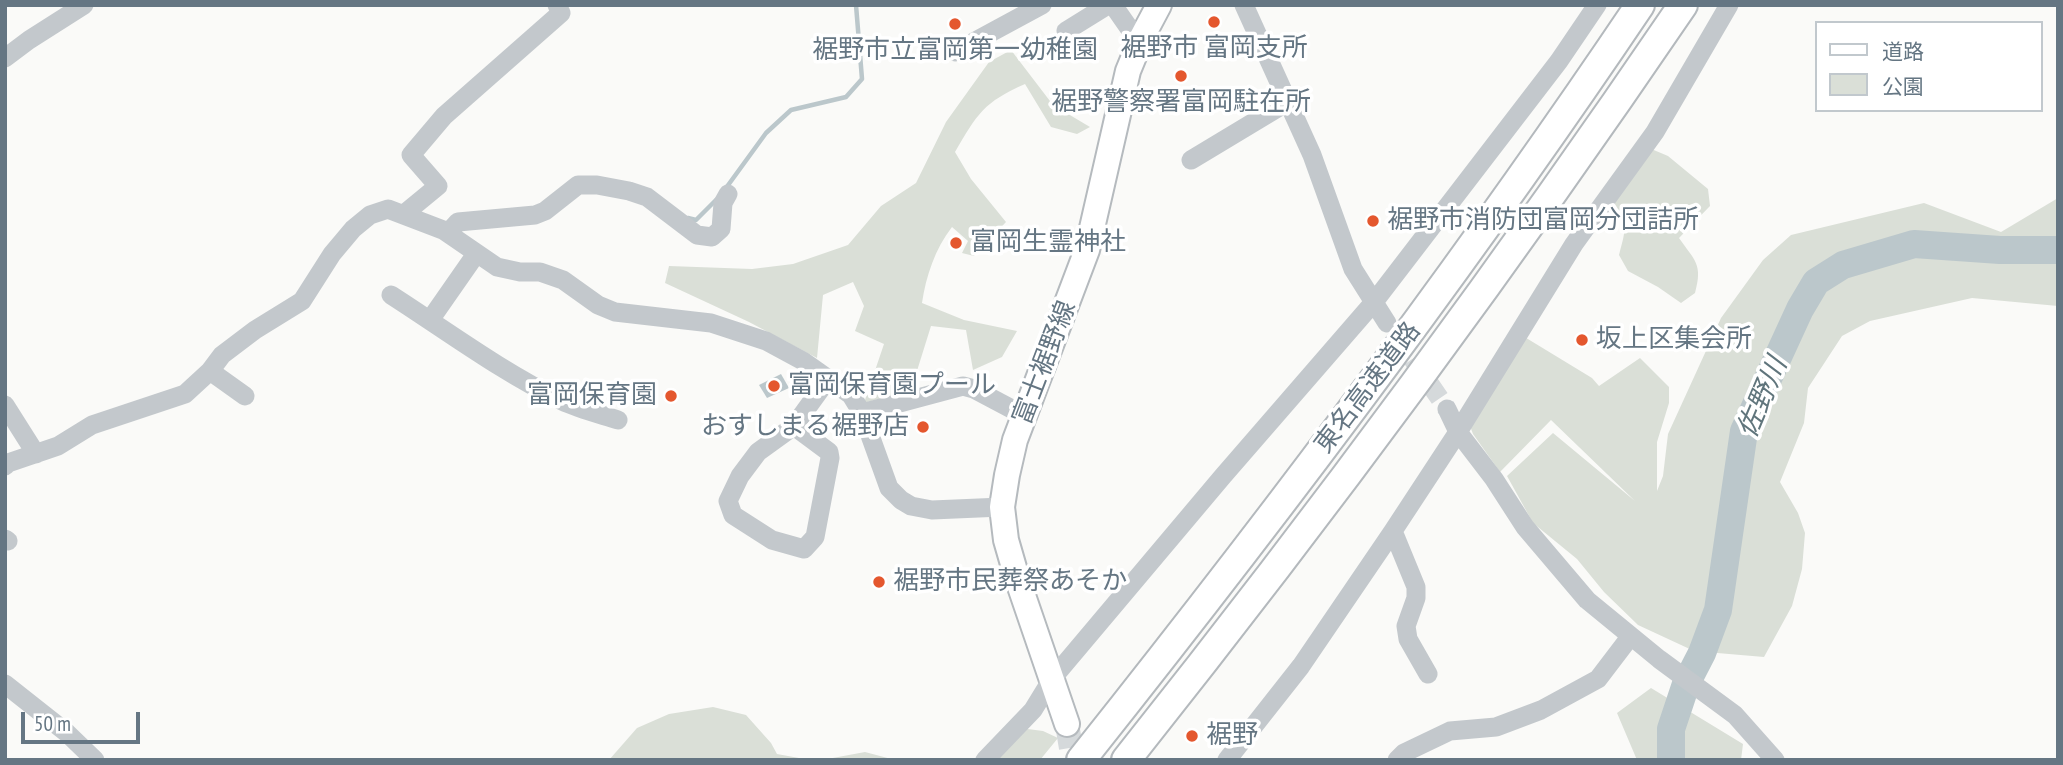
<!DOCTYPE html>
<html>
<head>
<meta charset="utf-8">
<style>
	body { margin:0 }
	#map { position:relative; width:2063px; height:765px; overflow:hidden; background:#fafaf8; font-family:"PT Sans Narrow","Noto Sans JP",sans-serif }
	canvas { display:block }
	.frame { position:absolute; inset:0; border:7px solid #657683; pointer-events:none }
	.legend { position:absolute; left:1815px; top:21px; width:228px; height:91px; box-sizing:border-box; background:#fff; border:2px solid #c1c8cd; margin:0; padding:9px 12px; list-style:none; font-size:21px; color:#657683 }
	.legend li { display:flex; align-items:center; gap:14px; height:35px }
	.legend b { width:35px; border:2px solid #c1c8cd }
	.scale { position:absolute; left:21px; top:712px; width:119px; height:32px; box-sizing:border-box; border:4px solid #657683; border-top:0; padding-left:9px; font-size:21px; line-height:24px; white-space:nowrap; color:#657683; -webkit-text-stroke:5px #fff; paint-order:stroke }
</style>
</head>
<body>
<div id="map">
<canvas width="2063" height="765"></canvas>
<div class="frame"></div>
<ul class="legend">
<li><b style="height:9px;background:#fff"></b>道路</li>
<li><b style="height:19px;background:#dadfd7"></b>公園</li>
</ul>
<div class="scale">50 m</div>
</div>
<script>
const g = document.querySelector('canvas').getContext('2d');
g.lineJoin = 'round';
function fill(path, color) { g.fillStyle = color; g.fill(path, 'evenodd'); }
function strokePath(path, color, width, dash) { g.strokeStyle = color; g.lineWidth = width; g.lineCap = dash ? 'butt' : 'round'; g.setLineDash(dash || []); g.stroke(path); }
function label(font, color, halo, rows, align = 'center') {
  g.font = font + ' "PT Sans Narrow","Noto Sans JP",sans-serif'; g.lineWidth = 7; g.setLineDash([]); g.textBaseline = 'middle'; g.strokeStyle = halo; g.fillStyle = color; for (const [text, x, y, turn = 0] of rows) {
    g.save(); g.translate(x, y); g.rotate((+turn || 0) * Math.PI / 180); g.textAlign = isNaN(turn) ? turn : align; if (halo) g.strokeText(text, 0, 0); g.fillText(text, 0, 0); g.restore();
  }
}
fill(new Path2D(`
	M1011,50l42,55 37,22 -13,7 -26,-7 -26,-43c-41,18 -48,30 -70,68l16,27 35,43 -32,34 -12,-3 6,-12 -16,-14c-17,22 -26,49 -30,76l42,17 53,11 -15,26 -29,13 -7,-40 -35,-4 -20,64 -47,13 20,-59 -29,-13 9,-25 -11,-24 -30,13 -6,63 -68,-36 -84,-39 4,-17 83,3 41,-5 55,-19 33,-39 35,-23 30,-61 43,-60z
	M1649,148l19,8 40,33 2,17 -31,32c16,23 24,26 16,55l-14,10 -23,-16 -30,-16 -9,-16c8,-31 10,-29 -17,-47z
	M2058,198v108l-86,-8 -102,23 -28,15 -34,52 -4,35 -24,59 18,31 7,20 -3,36 -10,37 -28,51 -70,-6 -56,-26 -34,-33 -27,-33 -44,-36 -26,-47 46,-43 82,68 -84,-81 -51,52 -27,-38 -3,-8 48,-93 74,45 7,8 41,-28 29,29v16l-12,39v49l6,-15 5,-42 53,-116 42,-58 28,-25 133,-32 77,29z
	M1651,688l92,56 -2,16h-104l-20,-47z
	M713,707l33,8 25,28 6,11 33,6h-201l28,-32 32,-14z
	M1020,728l23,3 15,7 -18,22h-49z
	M865,752l30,8h-73z`), '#dadfd7');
fill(new Path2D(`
	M781,374l8,14 -22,10 -8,-13z`), '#bbc7cb');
strokePath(new Path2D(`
	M726,188l40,-55 25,-23 55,-13 16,-18 -6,-74
	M688,218l8,2 20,-20`), '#bbc7cb', 4.5);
strokePath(new Path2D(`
	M1671,760v-31l15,-45 16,-31 16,-43 26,-179 56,-122 16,-27 27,-17 71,-21 86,6h58`), '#bbc7cb', 28);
strokePath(new Path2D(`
	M1396,335l51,74`), '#d5d9db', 19, [19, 10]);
strokePath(new Path2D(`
	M1067,724l6,36`), '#d5d9db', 24, [24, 12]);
const major = new Path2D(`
	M1067,724l-50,-146 -11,-38 -4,-33 5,-32 8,-35 72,-190 41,-179 14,-34 17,-32`);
const highway = new Path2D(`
	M1081,760c195,-245 384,-495 559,-755
	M1126,760c195,-245 381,-496 557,-755`);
strokePath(major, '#b5babe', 28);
strokePath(highway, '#b4b9bd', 32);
strokePath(new Path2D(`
	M1113,5l16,23 13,9
	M1244,5l68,150 41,114 34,54
	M1066,31l42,-26
	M955,52l87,-47
	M5,58l24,-18 55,-35
	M1191,160l98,-59
	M404,214l34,-28 -27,-31 33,-39 117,-103 -4,-8
	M448,233l10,-11 77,-7 10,-4 33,-26h19l32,6 18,6 50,38 15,2 9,-8 2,-26 5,-9
	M391,295c56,36 111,77 171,106 17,8 37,13 56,19
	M430,320l46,-66
	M210,371l35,25
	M5,405l31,49
	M1447,409l11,23 36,47 31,48 62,73 72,59 76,56 40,45
	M862,413l101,-27 11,3 51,27
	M794,426l35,26 1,6 -15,79 -11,12 -32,-9 -39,-25 -5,-14 12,-25 18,-24 36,-26 34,-47
	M5,466l3,-3 50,-17 34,-21 93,-31 25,-23 12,-16 33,-25 47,-29 30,-47 21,-25 17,-14 18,-6 55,21 54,37 23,5h20l23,8 35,25 17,7 96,11 55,18 37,20 48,34 11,18 27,75 12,12 10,6 21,4 70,-3
	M1393,531l23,56v11l-10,28 2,13 20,35
	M5,539l3,2
	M5,684l62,49 28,27
	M985,760l48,-50 19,-31 171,-203 151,-174 185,-241 38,-56
	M1227,760l74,-94 92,-135 65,-99 116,-188 81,-112 74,-127
	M1397,760l7,-7 46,-22 46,-4 45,-17 57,-31 32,-42`), '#c3c8cc', 19);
strokePath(major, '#fff', 24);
strokePath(highway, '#fff', 28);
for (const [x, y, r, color] of [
	[1214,22,7,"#e4572e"],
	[955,24,7,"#e4572e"],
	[1181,76,7,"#e4572e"],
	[1373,221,7,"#e4572e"],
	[956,243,7,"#e4572e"],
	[1582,340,7,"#e4572e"],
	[774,386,7,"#e4572e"],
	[671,396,7,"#e4572e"],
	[923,427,7,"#e4572e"],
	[879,582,7,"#e4572e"],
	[1192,736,7,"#e4572e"]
]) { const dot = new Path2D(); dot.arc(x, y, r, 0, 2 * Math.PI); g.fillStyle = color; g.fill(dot); strokePath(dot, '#fff', 2.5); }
label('26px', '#657683', '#fff', [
	["裾野市 富岡支所",1214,49,"center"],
	["裾野市立富岡第一幼稚園",955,51,"center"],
	["裾野警察署富岡駐在所",1181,103,"center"],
	["裾野市消防団富岡分団詰所",1387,221],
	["富岡生霊神社",970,243],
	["坂上区集会所",1596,340],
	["富岡保育園プール",788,386],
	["富岡保育園",657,396,"right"],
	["おすしまる裾野店",909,427,"right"],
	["裾野市民葬祭あそか",893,582],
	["裾野",1206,736]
], 'left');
label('26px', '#657683', '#fff', [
	["富士裾野線",1045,363,-69],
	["東名高速道路",1368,388,-53]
]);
label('italic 28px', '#60757c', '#fff', [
	["佐野川",1763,398,-67]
]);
</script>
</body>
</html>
